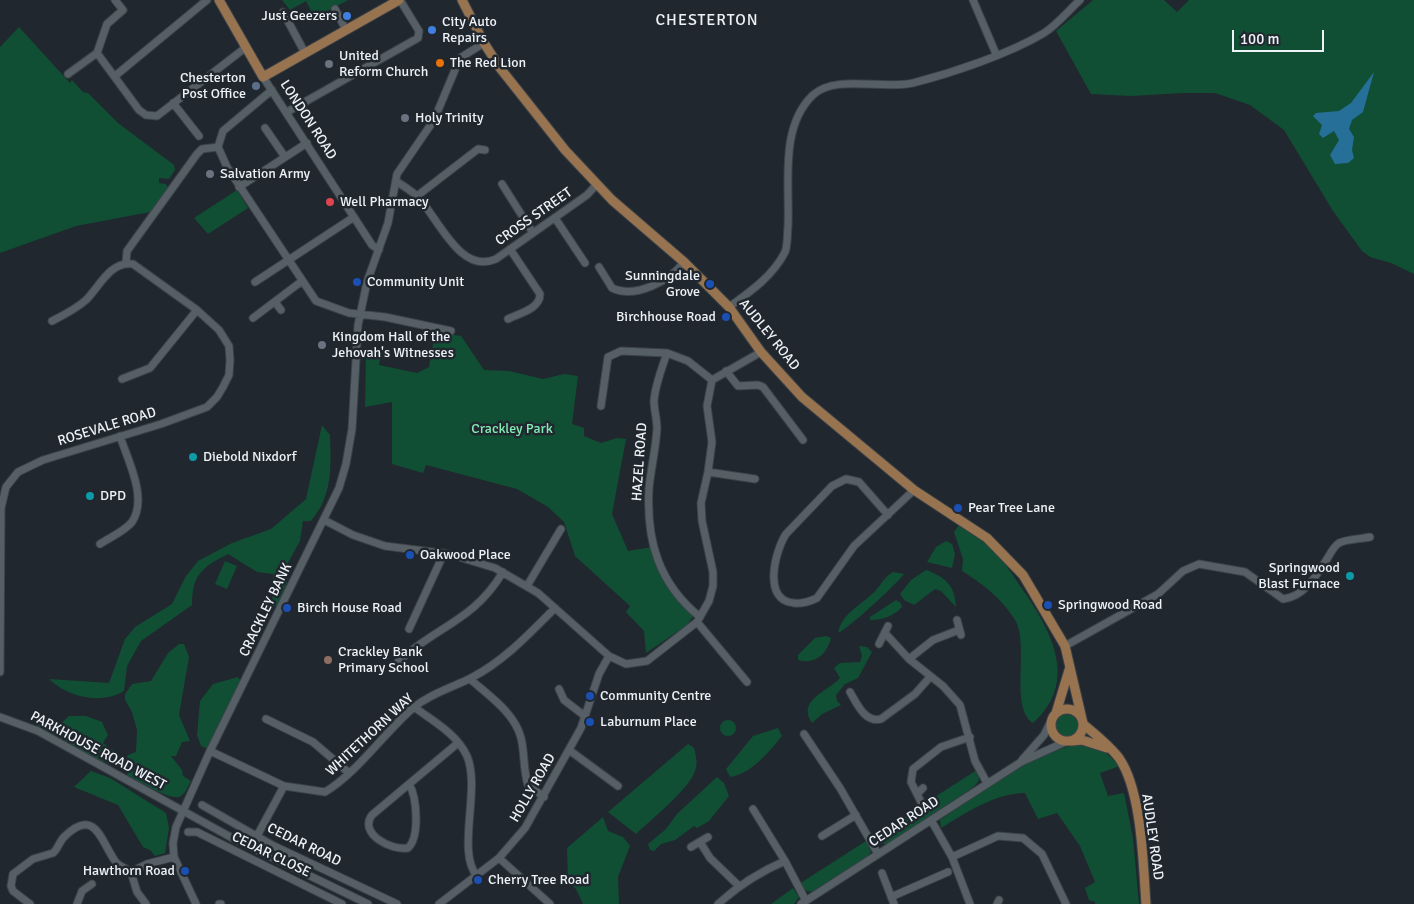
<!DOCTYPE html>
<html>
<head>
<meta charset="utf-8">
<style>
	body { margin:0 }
	#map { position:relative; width:1414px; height:904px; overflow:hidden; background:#20272e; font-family:Signika,sans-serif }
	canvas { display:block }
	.scale { position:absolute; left:1232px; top:30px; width:92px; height:22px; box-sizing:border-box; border:2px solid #edf2f7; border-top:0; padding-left:6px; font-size:15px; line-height:18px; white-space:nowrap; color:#edf2f7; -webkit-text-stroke:4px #20272e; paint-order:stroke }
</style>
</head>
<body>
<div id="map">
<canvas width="1414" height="904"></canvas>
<div class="scale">100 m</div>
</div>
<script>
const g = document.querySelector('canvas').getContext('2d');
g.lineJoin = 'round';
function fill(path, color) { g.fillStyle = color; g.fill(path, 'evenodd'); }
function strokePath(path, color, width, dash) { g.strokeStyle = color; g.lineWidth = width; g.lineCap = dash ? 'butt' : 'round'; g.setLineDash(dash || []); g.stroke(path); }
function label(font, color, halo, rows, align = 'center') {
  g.font = font + ' Signika,sans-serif'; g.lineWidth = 5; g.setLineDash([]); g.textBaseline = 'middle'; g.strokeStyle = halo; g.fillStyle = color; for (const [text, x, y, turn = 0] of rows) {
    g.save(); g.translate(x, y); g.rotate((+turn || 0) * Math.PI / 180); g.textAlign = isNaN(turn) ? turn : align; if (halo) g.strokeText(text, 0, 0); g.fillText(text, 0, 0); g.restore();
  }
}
fill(new Path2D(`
	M282,0h66l-33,18 -9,-17 -16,9z
	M1093,0h71l13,12 12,-12h225v274l-23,-11 -21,-6 -8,-6 -29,-40 -49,-81 -34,-25 -35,-12h-32l-52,3 -40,-2 -35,-63z
	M19,27l51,56 2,-3 11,12 5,1 30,30 56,42 1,5 -6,9 -10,-1v5l7,1 2,4 -18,24 -74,14 -76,27v-206z
	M237,190l11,18 -40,26 -14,-16z
	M441,333l20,3 23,34 25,1 34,8 21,-5 14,2 -6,48 12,4v8l17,7 16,-5 9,1 -14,75 16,37 24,-4 5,16 37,52 -7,10 -41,28 -2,-22 -18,-19 4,-6 -55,-50 -11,-34 -16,-15 -31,-18 -91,-24 -3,8 -31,-9v-62l-27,5 1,-55 15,2 -2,11 38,8 12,-6 5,-28z
	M322,425l8,10c1,32 3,60 -19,86h-8l-3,20 -12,22 -1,20 -9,23h-5c-2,-10 1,-21 0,-32l-16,-2 -29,-18c-26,13 -36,21 -36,51l-51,36 -14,25 -3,25c-24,14 -56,6 -75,-12l60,4 16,-44 10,-12 37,-23 14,-28 12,-15 34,-18 39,-14 35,-30z
	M959,525c10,7 22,13 31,22 14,13 24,30 35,46 28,41 53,90 8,130 -24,-15 -3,-78 -18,-103 -12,-20 -33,-37 -53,-49l1,-12 -9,-27z
	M946,541l6,3 3,10 -3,14 -25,-6 9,-15z
	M225,561l12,5 -10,23 -12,-5z
	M926,570c19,7 29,15 30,37l-15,-16 -6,-2 -21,16 -10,-5 -4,-6 11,-14z
	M893,572l11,2c-6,9 -57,56 -66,59 4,-19 20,-26 33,-38 9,-7 11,-17 22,-23z
	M896,600l5,3 1,4c-8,9 -20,13 -32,13v-3z
	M826,636l5,2c-4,17 -17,27 -33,22v-5l17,-17z
	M179,644h5l5,13 -10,58 11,26 -8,1 -6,14h-5l11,14 1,6 8,5c-3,5 -6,14 -12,16 -10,3 -42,-17 -52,-22l1,-5 -29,-10 -65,-36 2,-7 11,1 11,8 11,-10h17l16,6 6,13 -5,8 23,16 2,-4 8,-3 1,-22 -5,-18 -7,-12v-6l7,-10 19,-3 17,-28z
	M859,646l8,1 5,5 -14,26 -13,6 -9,11 1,6 4,4 -19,9 -10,9c-16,-23 17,-32 28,-45l-6,-10 6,-5 20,-1 2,-6z
	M238,677l3,4 -33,68 -7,-3 -4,-11 3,-34 13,-17z
	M1055 726a12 12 0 1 1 24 0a12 12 0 1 1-24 0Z
	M720 728a8 8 0 1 1 16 0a8 8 0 1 1-16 0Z
	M778,728l4,8c-13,16 -31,38 -52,41l-4,-8 27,-33z
	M688,744l6,4c2,8 4,15 1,23 -5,17 -45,50 -59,63l-28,-22z
	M1082,744l22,7 16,15 -20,7 8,23 16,-3 9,45 6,66h-44v-2l-6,-2 -4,-12 10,-6 -15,-36 -23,-33 -19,6 -13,-26c-29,0 -60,20 -84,35l-1,-8c43,-29 89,-69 142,-76z
	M977,770c4,10 2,12 -6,19l-84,55 -12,-1 -3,-6z
	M91,771l19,7 56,35 3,15 -4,25 -10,3 -5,-6 -7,-3 -25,-42 -44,-18z
	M717,777l7,6 5,13 -20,25 -12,7 -3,-2 -19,14 -14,4 -7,7 -4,-1 -2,-6 18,-15 11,-15z
	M603,817l5,14 15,6 7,9 -12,31 1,27h-36l-7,-15 -8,-7 -1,-34z
	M866,841l5,11 -3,4 -56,36 -10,-2 -3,-6z
	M793,888l6,9 -5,7h-23z`), '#104f34');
fill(new Path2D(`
	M1374,72l-11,40 -11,8 -3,9 5,8 -2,13 2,8 -6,5 -13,1 -5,-9 9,-15 -5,-9 -11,7 -4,-4 3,-9 -9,-9 3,-3 23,-2 12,-8z`), '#266f98');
const minor = new Path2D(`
	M973,0l23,54
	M335,9l11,21
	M283,12l22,41
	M97,53l42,57 7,5 11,1 88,-68
	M68,74l29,-21 10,-29 16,-14 -8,-10
	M115,76l92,-76
	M263,77l109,168 7,5
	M272,90l-49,41 -5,16 9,20 89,134 33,12 36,4 66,14
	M173,103l26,33
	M287,112l131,-74 1,-7 -19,-31
	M265,128l20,29
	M396,181c7,5 16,10 22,16 20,21 42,78 78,62l91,-64 10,-11
	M502,184l31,49
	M239,187l68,-44
	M417,196l61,-47 7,1
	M555,218l30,45
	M126,263l1,-12 70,-97 5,-5 16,-2
	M599,267l13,21c23,11 58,-7 72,-26
	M255,282l99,-65
	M275,302l6,8
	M729,307c21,-15 44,-31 56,-55 3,-7 2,-18 3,-26 2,-41 -9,-99 25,-131 22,-21 71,-5 100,-12 39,-10 96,-29 131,-50 13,-8 25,-23 36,-33
	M253,318l49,-37
	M508,319c12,-6 32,-10 32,-25l-30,-45
	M667,353c-5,15 -12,32 -13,48 0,9 3,18 3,27 -1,20 -6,40 -8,60 -3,53 10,96 51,129
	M726,371l12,15 20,-1 5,2 40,53
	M122,379l28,-11 47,-58
	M601,406l7,-49 13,-6 46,2 21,8 24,19
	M708,472l47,7
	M888,515l-29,-33 -13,-3 -14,7 -46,48c-11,17 -24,67 8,69 9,1 15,-1 23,-5l37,-52 60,-56
	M324,520l29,15 32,11 64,8 46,14 43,25 71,63 17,8 21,-3 50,-39 12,-21 4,-15v-14l-11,-51 -1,-18 7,-31 4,-30 -5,-36 5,-26 49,-28
	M100,544c9,-6 25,-13 32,-22 16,-24 -4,-61 -12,-86
	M527,586l34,-57
	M957,620l4,15
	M697,622l50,60
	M409,629l35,-76
	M885,633l24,26 34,27 17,19 15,56 12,22
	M879,644l9,-18
	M1065,646l93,-52 25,-23 16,-7 46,8 38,27c21,-2 33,-23 44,-40 3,-5 7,-13 12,-16 8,-4 22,-4 31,-6
	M909,659l24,-19 26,-10
	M398,662c38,-36 75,-40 105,-90
	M0,672l1,-164 5,-21 12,-15 25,-12 118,-36 46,-17 10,-10 6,-10 6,-12 1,-15 -1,-14 -10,-16 -22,-20 -64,-46c-23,-3 -33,22 -47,36 -10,9 -22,15 -34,21
	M470,679c18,16 45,34 51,59 4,16 2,32 7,47l16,12
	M559,689l5,11 22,17
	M850,692c7,12 15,31 31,27l34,-25 15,-17
	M414,707c19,14 43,27 53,49 14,33 -11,96 10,120
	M0,717l38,14 196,108 134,65
	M266,719l47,23 35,30
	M804,734l36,54 38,66
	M569,750l49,36
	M210,751l74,35 41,6c33,-20 59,-59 88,-84 17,-14 38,-20 58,-30 33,-17 58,-44 84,-70
	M1022,760l22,-25 7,-14
	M409,784c8,13 11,53 -1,64 -16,3 -50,-14 -36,-33l86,-72
	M918,793l5,-5
	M921,802l-10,-20 2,-13 28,-22 29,-10
	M202,805l70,40 125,59
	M753,809l32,52 21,40
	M931,820l21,37 18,47
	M188,832h9l145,72
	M257,836l27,-50
	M822,836l34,-21
	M700,842l10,16 29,28
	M691,847l17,-10
	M952,857l46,-21 25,2 19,16 24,50
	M499,858l51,46
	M131,872l6,20 9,12
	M882,873l12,31
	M891,897l57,-25
	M30,904l-17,-13 -2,-5 2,-12 20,-15 20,-6c5,-4 6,-11 11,-16 31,-30 36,2 51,24 3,5 11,7 16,11l16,-8 27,-7
	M77,904l5,-13 10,-7
	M196,904l-22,-47 -1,-14 3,-16 34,-76 129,-263 7,-24 6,-35 6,-104 9,-43 21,-59 9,-49 37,-54 26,-62 24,-15
	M219,904h2
	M439,904l60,-46 26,-30 56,-100 18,-54 10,-18
	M718,904c21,-19 41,-32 67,-43
	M801,904l220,-142 44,-20
	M997,904l2,-4`);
const major = new Path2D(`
	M219,0l44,77 136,-77
	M462,0l22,43 16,25 65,82 47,50 72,62 45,45 32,45 41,45 112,93 73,48 36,37 42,71 17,73
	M1051 725a16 16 0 1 1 32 0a16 16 0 1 1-32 0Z
	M1056,713l13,-43
	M1083,724c13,11 26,21 36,34 23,33 24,106 27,146
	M1072,741l10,-1 25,8`);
strokePath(minor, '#3b4248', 9);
strokePath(major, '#3b4248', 11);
strokePath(minor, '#575f66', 7);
strokePath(major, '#98734f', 9);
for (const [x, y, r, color] of [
	[347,16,5,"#3f7fe0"],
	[432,30,5,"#3f7fe0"],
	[440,63,5,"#e8710a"],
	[329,64,5,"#6b7280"],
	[256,86,5,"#5c6f8a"],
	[405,118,5,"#6b7280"],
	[210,174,5,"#6b7280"],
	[330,202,5,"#e0444e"],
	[357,282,5,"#1a4fb4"],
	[710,284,5,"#1a4fb4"],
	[726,317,5,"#1a4fb4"],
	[322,345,5,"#6b7280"],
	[193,457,5,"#0f9aa8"],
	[90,496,5,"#0f9aa8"],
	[958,508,5,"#1a4fb4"],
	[410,555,5,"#1a4fb4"],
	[1350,576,5,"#0f9aa8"],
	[1048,605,5,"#1a4fb4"],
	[287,608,5,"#1a4fb4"],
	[328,660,5,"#8d6e63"],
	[590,696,5,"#1a4fb4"],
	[590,722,5,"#1a4fb4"],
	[185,871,5,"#1a4fb4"],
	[478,880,5,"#1a4fb4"]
]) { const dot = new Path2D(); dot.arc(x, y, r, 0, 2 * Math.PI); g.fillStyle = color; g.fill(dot); strokePath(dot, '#20272e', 2); }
label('14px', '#edf2f7', '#20272e', [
	["Just Geezers",337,16,"right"],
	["City Auto",442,22],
	["Repairs",442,38],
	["United",339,56],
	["Reform Church",339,72],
	["The Red Lion",450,63],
	["Chesterton",246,78,"right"],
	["Post Office",246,94,"right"],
	["Holy Trinity",415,118],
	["Salvation Army",220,174],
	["Well Pharmacy",340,202],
	["Sunningdale",700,276,"right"],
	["Grove",700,292,"right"],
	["Community Unit",367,282],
	["Birchhouse Road",716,317,"right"],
	["Kingdom Hall of the",332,337],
	["Jehovah's Witnesses",332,353],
	["Diebold Nixdorf",203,457],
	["DPD",100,496],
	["Pear Tree Lane",968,508],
	["Oakwood Place",420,555],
	["Springwood",1340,568,"right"],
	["Blast Furnace",1340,584,"right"],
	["Springwood Road",1058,605],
	["Birch House Road",297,608],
	["Crackley Bank",338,652],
	["Primary School",338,668],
	["Community Centre",600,696],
	["Laburnum Place",600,722],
	["Hawthorn Road",175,871,"right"],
	["Cherry Tree Road",488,880]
], 'left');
label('14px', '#edf2f7', '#20272e', [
	["LONDON ROAD",308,120,57],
	["CROSS STREET",534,217,-35],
	["AUDLEY ROAD",769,335,51],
	["ROSEVALE ROAD",107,427,-17],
	["HAZEL ROAD",640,462,-86],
	["CRACKLEY BANK",266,610,-64],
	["WHITETHORN WAY",370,735,-43],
	["PARKHOUSE ROAD WEST",98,751,28],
	["HOLLY ROAD",533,788,-60],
	["CEDAR ROAD",904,822,-33],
	["AUDLEY ROAD",1152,837,82],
	["CEDAR ROAD",304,845,26],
	["CEDAR CLOSE",271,855,26]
]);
label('14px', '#83ecb6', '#20272e', [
	["Crackley Park",512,429]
]);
g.letterSpacing = '1px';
label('16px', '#edf2f7', '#20272e', [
	["CHESTERTON",707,21]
]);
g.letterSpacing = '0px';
</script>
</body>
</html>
